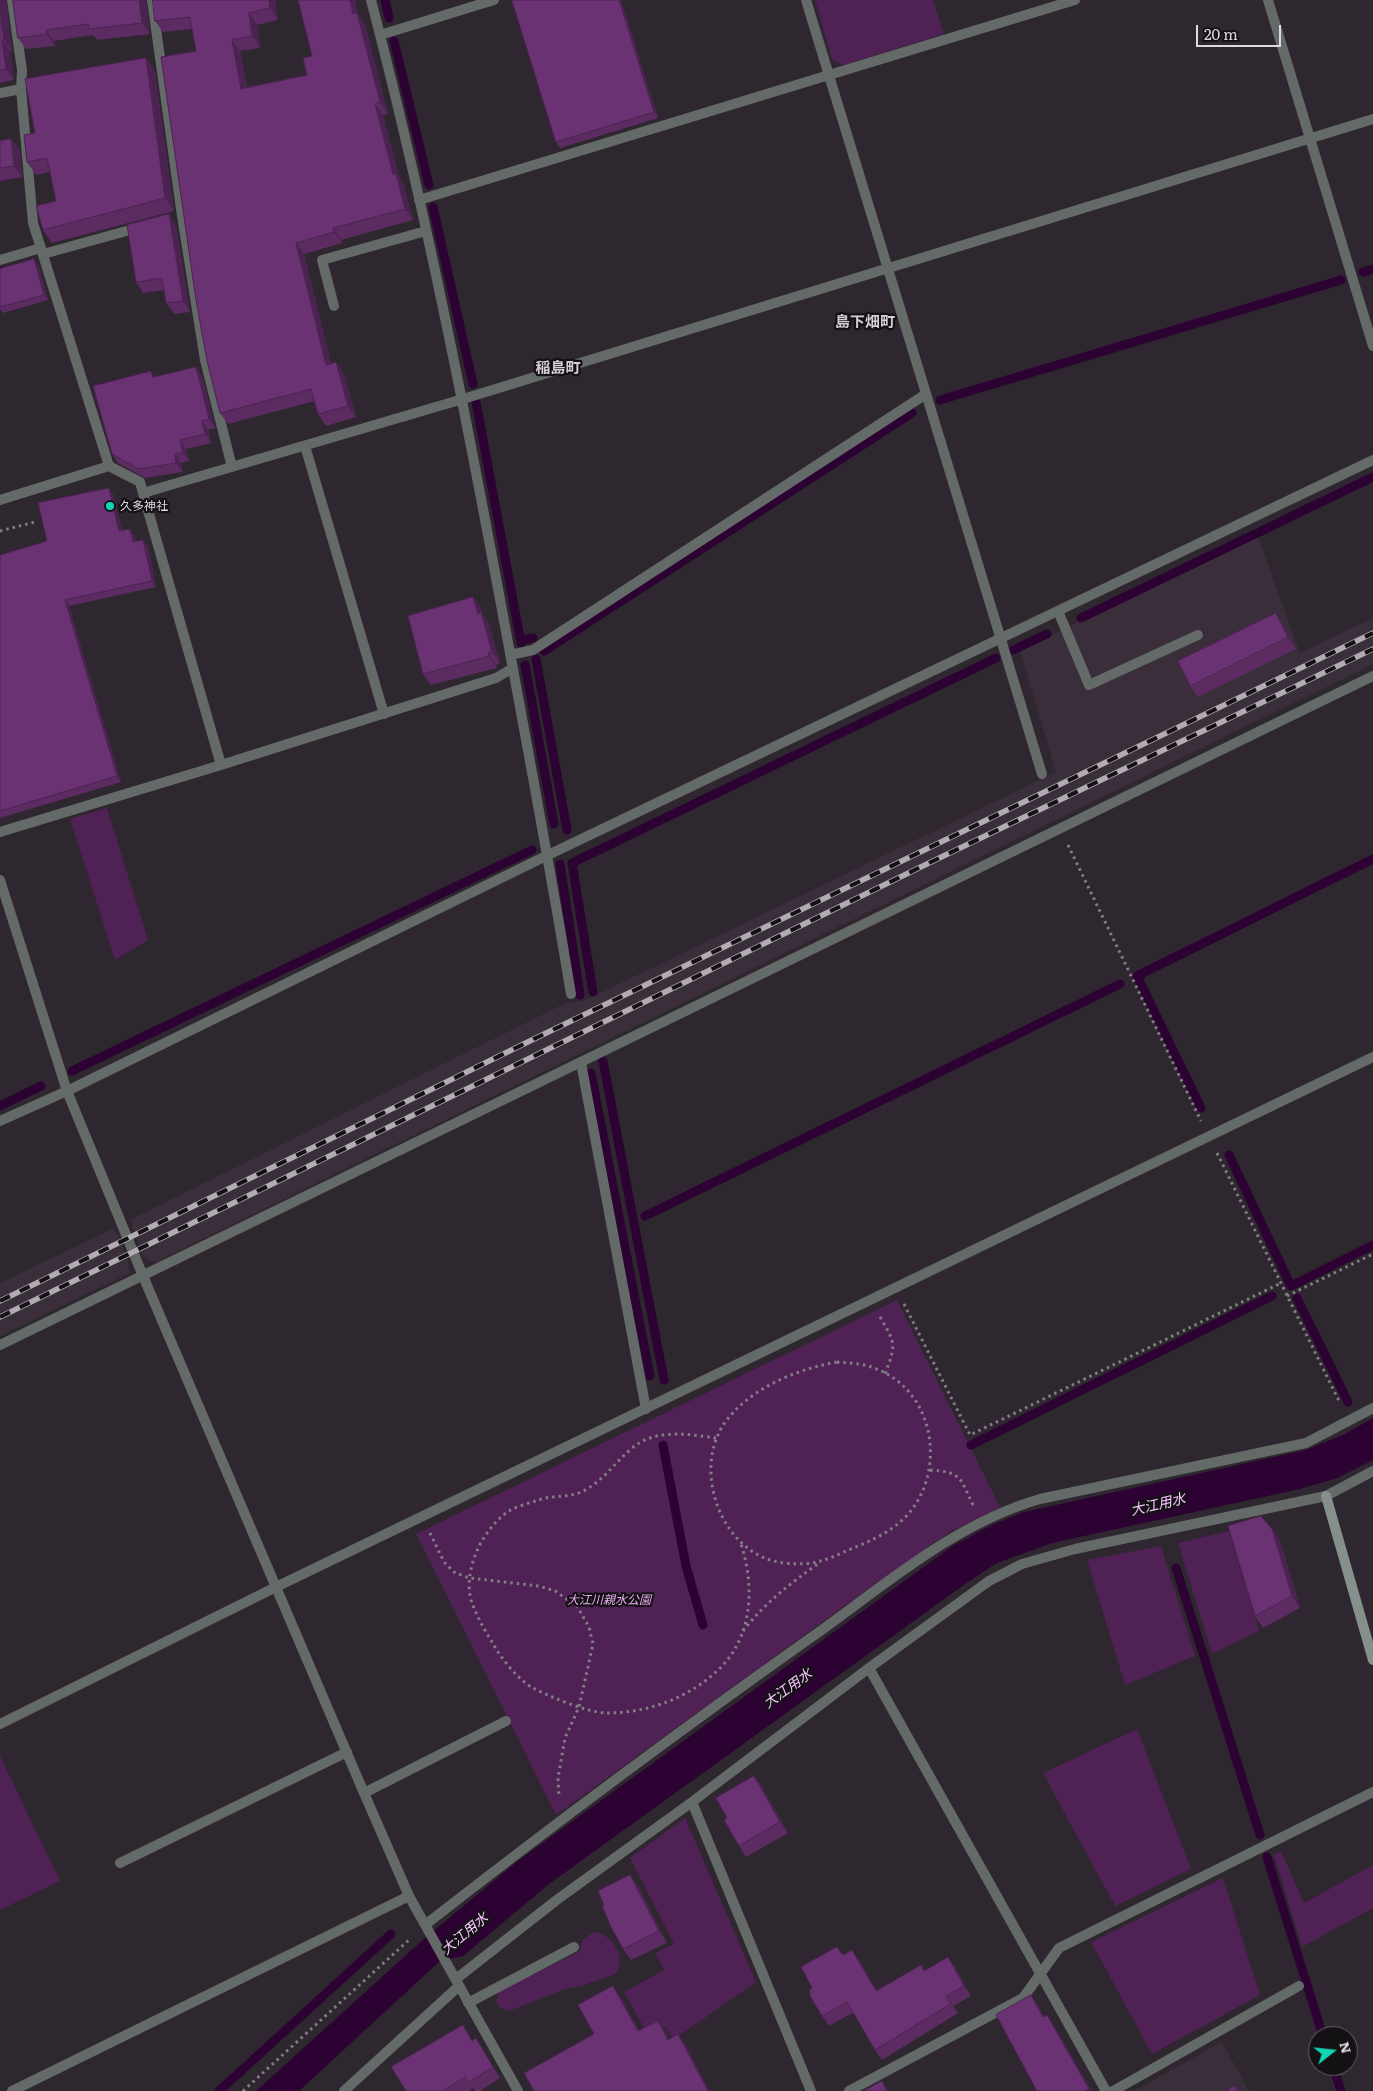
<!DOCTYPE html>
<html>
<head>
<meta charset="utf-8">
<style>
	body { margin:0 }
	#map { position:relative; width:1373px; height:2091px; overflow:hidden; background:#2e272f; font-family:Literata,serif }
	canvas { display:block }
	.north { position:absolute; left:1308px; top:2026px; width:50px; height:50px; box-sizing:border-box; background:#141115; border:1px solid #646165; border-radius:50%; rotate:74deg; font-size:14px; font-weight:700; line-height:20px; text-align:center; color:#ddd9de }
	.north::after { content:''; display:block; margin:auto; width:18px; height:22px; background:#12d5b4; clip-path:polygon(50% 0,100% 100%,50% 72%,0 100%) }
	.scale { position:absolute; left:1196px; top:25px; width:85px; height:22px; box-sizing:border-box; border:2px solid #ddd9de; border-top:0; padding-left:6px; font-size:15px; line-height:18px; white-space:nowrap; color:#ddd9de; -webkit-text-stroke:4px #141115; paint-order:stroke }
</style>
</head>
<body>
<div id="map">
<canvas width="1373" height="2091"></canvas>
<div class="north">N</div>
<div class="scale">20 m</div>
</div>
<script>
const g = document.querySelector('canvas').getContext('2d');
g.lineJoin = 'round';
function fill(path, color) { g.fillStyle = color; g.fill(path, 'evenodd'); }
function strokePath(path, color, width, dash) { g.strokeStyle = color; g.lineWidth = width; g.lineCap = dash ? 'butt' : 'round'; g.setLineDash(dash || []); g.stroke(path); }
function label(font, color, halo, rows, align = 'center') {
  g.font = font + ' Literata,"Noto Sans JP",serif'; g.lineWidth = 4.5; g.setLineDash([]); g.textBaseline = 'middle'; g.strokeStyle = halo; g.fillStyle = color; for (const [text, x, y, turn = 0] of rows) {
    g.save(); g.translate(x, y); g.rotate((+turn || 0) * Math.PI / 180); g.textAlign = isNaN(turn) ? turn : align; if (halo) g.strokeText(text, 0, 0); g.fillText(text, 0, 0); g.restore();
  }
}
fill(new Path2D(`
	M1258,537l42,116 73,-35v46l-1217,598 -8,-2 -6,-6 -12,-34 434,-216 22,-4 470,-228 -36,-122z
	M112,1229l4,2 12,29 2,13 -130,63v-53z
	M1222,2042l27,49h-115z`), '#3a2e3b');
fill(new Path2D(`
	M815,0h118l11,34 -101,31 -11,-6z
	M107,808l41,132 -33,20 -45,-141z
	M897,1300l103,207 -52,26 -80,56 -312,226 -140,-281z
	M1229,1531l30,100 -47,23 -34,-111z
	M1161,1546l34,110 -70,29 -38,-125z
	M1137,1729l54,140 -76,37 -72,-133z
	M0,1756l60,125 -60,29z
	M685,1818l71,164 -83,58 -7,-13 -17,10 -25,-45 40,-22 -9,-17 19,-9 -44,-86z
	M1281,1851l23,52 69,-38v43l-71,39 -28,-92z
	M1223,1878l37,117 -108,59 -61,-112z
	M593,1932c13,0 28,15 27,30 0,3 -3,8 -4,12l-35,12 -16,3 -56,22 -9,-3 -4,-6 3,-11 80,-39 4,-12z`), '#4f2155');
fill(new Path2D(`
	M1373,1418v42l-36,18 -37,11 -248,54 -55,20 -29,19 -419,302 -86,72 -23,5 -141,130h-43l169,-153 94,-78 435,-315 40,-21 30,-12 282,-62 39,-16z`), '#2c0232');
strokePath(new Path2D(`
	M385,0l4,18
	M394,41l35,144
	M433,207l40,177
	M1363,272l10,-3
	M940,400l401,-120
	M476,402l45,241
	M1081,618l292,-141
	M521,640l12,-2
	M1013,650l34,-16
	M544,651l368,-238
	M536,659l31,171
	M525,665l29,159
	M560,864l20,131
	M593,992l-21,-129 424,-205
	M603,1061l61,319
	M72,1071l460,-221
	M591,1073l59,303
	M0,1106l41,-20
	M1201,1108l-64,-132 236,-117
	M1229,1155l62,131 82,-41
	M645,1216l475,-232
	M1297,1298l51,104
	M663,1445l23,121 17,59
	M971,1445l301,-149
	M1176,1568l84,267
	M1267,1857l56,179
	M1333,2066l8,25
	M219,2091l172,-157`), '#2c0232', 9);
strokePath(new Path2D(`
	M0,531l35,-9
	M1068,845l133,276
	M1217,1153l123,250
	M1287,1296l86,-42
	M904,1304l66,131 311,-152
	M880,1317c16,27 16,28 5,57
	M837,1362c12,1 25,1 37,6 59,21 73,98 36,144 -15,18 -37,28 -57,36 -27,12 -38,18 -69,15 -62,-7 -94,-93 -58,-142 25,-33 71,-52 111,-59z
	M716,1438c-29,-4 -63,-10 -86,12 -15,13 -26,29 -43,39 -16,10 -32,5 -48,11 -10,3 -21,6 -30,11 -26,17 -46,58 -38,89 5,15 13,29 21,42 8,15 26,38 41,46 17,9 56,25 74,25 41,0 81,-15 110,-42 36,-33 38,-84 24,-127
	M930,1470c32,2 30,8 43,35
	M430,1533l14,29 10,10 15,6 70,8 16,5 22,15 12,21 4,17 -14,63 -14,31 -7,40 1,18
	M743,1631c21,-27 46,-47 75,-67
	M243,2091l167,-152`), '#837e84', 3, [2.5, 4]);
strokePath(new Path2D(`
	M334,306l-12,-46 104,-29
	M1058,611l31,74 109,-50
	M468,2003l106,-56`), '#646a68', 10);
strokePath(new Path2D(`
	M12,0l10,70 -1,19 12,134 76,243
	M152,0l30,216 23,144 27,107
	M371,0c50,191 89,384 125,578 26,139 52,277 75,416
	M806,0l236,774
	M1268,0l105,346
	M380,35l114,-35
	M0,93l21,-4
	M419,200l656,-200
	M43,254l98,-27
	M0,260l41,-12
	M305,446l79,268
	M143,493l78,272
	M0,500l109,-34 31,16 3,11 320,-94 910,-280
	M510,655l23,-5 393,-256
	M0,832l221,-67 275,-87 17,-10
	M0,880l67,211 76,185 221,517 45,103 109,195
	M581,1063l65,346
	M0,1121l67,-30 481,-236 825,-395
	M0,1345l1373,-669
	M869,1668l237,423
	M0,1724l276,-137 1097,-530
	M364,1793l142,-72
	M692,1802l119,289
	M120,1863l227,-111
	M425,1925c128,-100 258,-197 391,-291 70,-50 140,-111 224,-135l266,-56 67,-35
	M456,1979l102,-80 134,-97 177,-134 120,-87 33,-17 53,-15 251,-53 47,-25
	M12,2091l397,-195
	M344,2091l115,-105
	M849,2091l174,-93 36,-50 314,-156
	M1113,2091l186,-105`), '#646a68', 10);
strokePath(new Path2D(`
	M1326,1496l47,164`), '#858f8c', 10);
const rail = new Path2D(`
	M0,1301l538,-264 835,-404
	M0,1317l931,-455 442,-213`);
strokePath(rail, '#b1acb2', 5.5);
strokePath(rail, '#141115', 4, [11]);
fill(new Path2D(`
	M0,0h6l6,51h-2l4,29 -14,3z
	M13,0h133l4,34 -53,6 -4,-5 -39,6 1,5 -29,3 -8,-11z
	M275,0l3,20 -21,5 3,23 -20,3 7,36 60,-12 5,-19 -14,-56h57l3,14 7,10 23,90 -5,1 17,64 4,6 9,35 -72,20 1,3 -38,11 27,109 13,10 12,44 -30,9 -8,-12 -3,-13 -87,23 -8,-11 -24,-362 -4,-22 -29,3 -8,-11z
	M512,0h109l37,118 -98,30 -4,-6z
	M146,58l9,13 19,140 -122,32 -9,-13 13,-29 -6,-29 -14,3 -9,-13 8,-29z
	M11,139l9,11 2,27 -22,4v-40z
	M176,225l14,87 -16,2 -8,-11 -2,-13 -21,3 -7,-11z
	M34,259l4,6 10,35 -45,13 -3,-4v-40z
	M202,376l13,52 -7,2 3,13 -25,6 3,12 -8,2 2,9 -38,6 -27,-15 -6,-9 44,-77z
	M113,494l9,37 12,4 2,7 12,4 8,41 -87,19 52,176 -121,36v-263l47,-14z
	M473,597l8,11 2,6 6,10 11,39 -4,2 1,3 -66,17 -8,-11z
	M1284,625l12,24 -98,48 -8,-11z
	M1272,1529l8,11 20,68 -37,20 -8,-12z
	M754,1776l8,11 26,46 -42,24 -7,-11 -12,-28z
	M630,1875l8,11 29,57 -36,17 -8,-11 -19,-44z
	M843,1955l16,5 18,31 48,-20 23,-14 7,10 16,29 -18,10 5,7 -76,47 -7,-10 -21,-38 -25,14 -7,-10 -11,-23z
	M476,2038l7,12 17,28 -20,13h-5l-2,-3 -4,3h-63z`), '#5b2b62');
fill(new Path2D(`
	M0,0h6l6,51 -8,-11 -4,-31z
	M139,0h7l4,34 -8,-11z
	M269,0h6l3,20 -8,-12z
	M350,0h5l3,14 7,10 23,90 -8,-12z
	M619,0h2l37,118 -4,-6z
	M249,13l8,12 3,23 -8,-12z
	M46,30l8,11 1,5 -8,-12z
	M2,40l8,11 4,29 -8,-11z
	M232,40l8,11 9,49 -8,-11z
	M146,58l9,13 19,140 -9,-13z
	M375,104l8,11 17,64 4,6 9,35 -8,-11 -12,-35z
	M11,139l9,11 2,27 -8,-11z
	M169,214l7,11 14,87 -7,-11z
	M333,228l8,12 1,3 -8,-11z
	M296,243l8,11 30,122 -8,-11z
	M34,259l4,6 10,35 -4,-5z
	M336,362l8,11 12,44 -8,-11z
	M196,367l6,9 13,52 -6,-9z
	M202,421l6,9 3,13 -6,-9z
	M180,440l6,9 3,12 -6,-9z
	M175,454l6,9 2,9 -7,-9z
	M109,488l4,6 11,43 -5,-6z
	M130,529l4,6 4,13 -5,-6z
	M143,540l5,6 8,41 -4,-6z
	M473,597l8,11 2,6 6,10 11,39 -8,-11 -14,-38z
	M65,600l4,6 52,176 -4,-6z
	M1276,613l8,12 12,24 -8,-12z
	M488,653l8,12 1,3 -8,-12z
	M1272,1529l8,11 20,68 -8,-12z
	M754,1776l8,11 26,46 -8,-11z
	M630,1875l8,11 29,57 -8,-12z
	M852,1950l7,10 24,41 -7,-10z
	M948,1957l7,10 16,29 -7,-10z
	M613,1986l8,11 25,45 -8,-11z
	M1031,1995l7,10 13,22 -8,-10z
	M1047,2015l7,10 38,66h-1l-2,-2z
	M658,2021l8,10 10,20 -8,-11z
	M678,2034l8,11 24,46h-2z`), '#4a2350');
const building = new Path2D(`
	M13,0h126l3,23 -53,6 -1,-5 -42,6 1,4 -29,4z
	M153,0h116l1,8 -21,5 3,23 -20,4 9,49 66,-14 -4,-17 9,-2 -14,-56h52l3,14 4,-1 23,89 -5,2 18,70h3l9,35 -72,19 1,4 -38,11 30,122 10,-3 12,44 -30,8 -7,-25 -91,24 -13,-52 -11,-61 -35,-243 35,-6 -6,-34 -35,4z
	M512,0h107l35,112 -98,30z
	M0,9l4,31h-2l4,29 -6,1z
	M146,58l19,140 -122,32 -7,-24 20,-5 -9,-43 -20,4 -3,-27 11,-2 -10,-54z
	M11,139l3,27 -14,2v-27z
	M169,214l14,87 -17,2 -4,-25 -26,4 -9,-57z
	M34,259l10,36 -44,12v-38z
	M196,367l13,52 -7,2 3,13 -25,6 3,12 -8,2 1,9 -37,6 -27,-15 -19,-68 58,-15 2,6z
	M109,488l10,43 11,-2 3,13 10,-2 9,41 -87,19 52,176 -117,35v-256l47,-14 -9,-38z
	M473,597l5,17 3,-2 11,40 -4,1 1,3 -66,18 -15,-58z
	M1276,613l12,24 -98,49 -12,-25z
	M1261,1516l11,13 20,67 -37,20 -27,-90z
	M754,1776l26,46 -41,24 -15,-26 3,-2 -11,-20z
	M630,1875l29,56 -36,18 -12,-22 -9,-21 2,-1 -6,-14z
	M837,1947l6,8 9,-5 24,41 45,-26 3,6 24,-14 16,29 -18,10 5,8 -76,46 -28,-48 -25,14 -13,-22 2,-1 -2,-3 3,-2 -11,-21z
	M613,1986l25,45 20,-10 10,19 10,-6 30,57h-174l-10,-18 70,-39 -16,-29z
	M1031,1995l12,22 4,-2 42,74 -4,2h-48l-41,-76z
	M463,2025l9,16 4,-3 17,29 -24,15 -4,-5 -23,14h-36l-15,-24z
	M882,2081l5,10h-23z
	M1235,2086l3,5h-12z`);
fill(building, '#6a3272');
strokePath(building, '#4a2350', 1);
for (const [x, y, r, color] of [
	[110,506,5,"#12d5b4"]
]) { const dot = new Path2D(); dot.arc(x, y, r, 0, 2 * Math.PI); g.fillStyle = color; g.fill(dot); strokePath(dot, '#141115', 2); }
label('12px', '#ddd9de', '#141115', [
	["久多神社",120,506]
], 'left');
label('italic 12px', '#ebacf4', '#141115', [
	["大江川親水公園",609,1600]
]);
label('italic 14px', '#f5c5fc', '#141115', [
	["大江用水",1158,1505,-13],
	["大江用水",788,1689,-36],
	["大江用水",465,1934,-40]
]);
label('bold 15px', '#d6cdd7', '#141115', [
	["島下畑町",865,323],
	["稲島町",558,369]
]);
</script>
</body>
</html>
